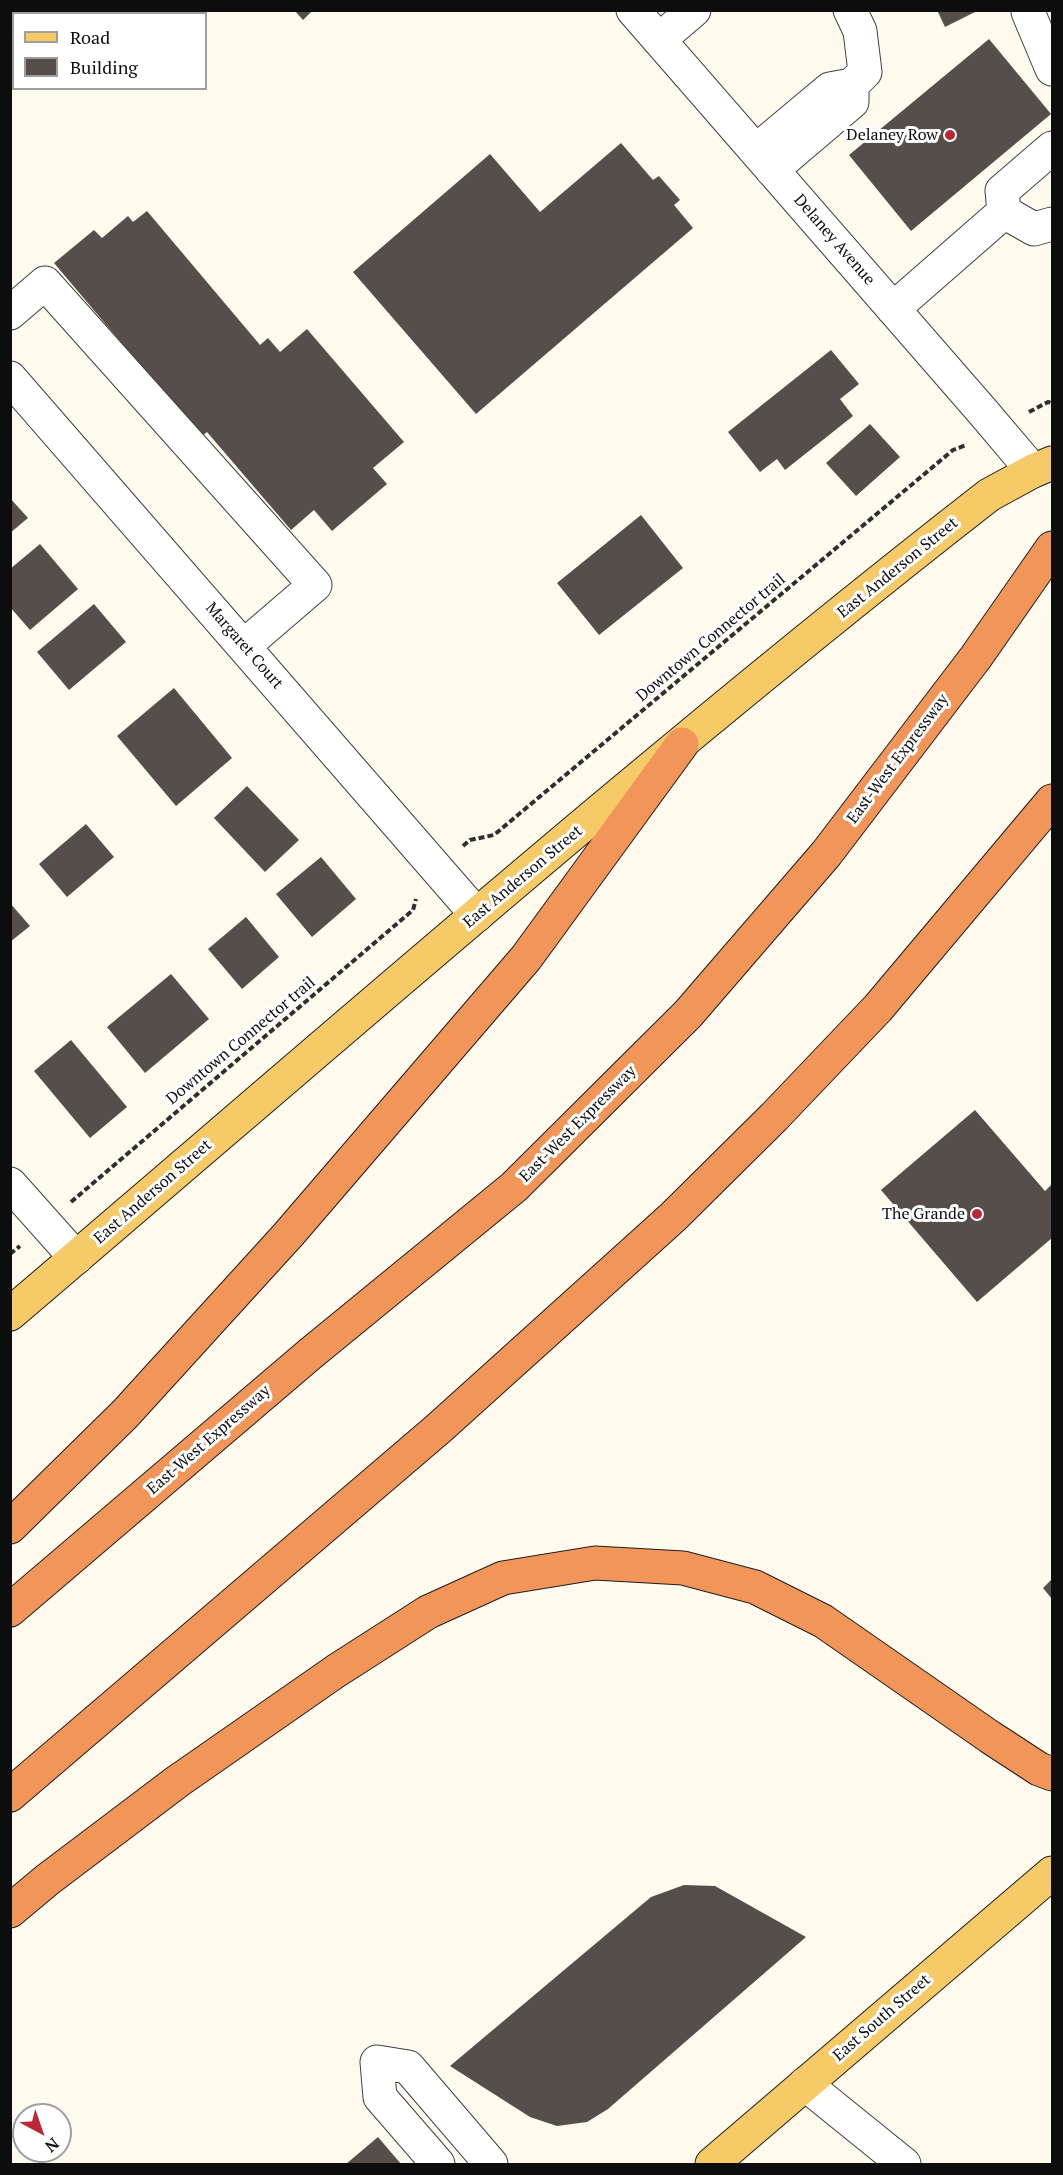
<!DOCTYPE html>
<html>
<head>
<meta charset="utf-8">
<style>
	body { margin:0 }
	#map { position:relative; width:1063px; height:2175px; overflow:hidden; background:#fffaee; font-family:"PT Serif",serif }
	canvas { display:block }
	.frame { position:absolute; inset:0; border:12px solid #0d0d0d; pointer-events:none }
	.legend { position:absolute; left:12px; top:12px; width:195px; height:78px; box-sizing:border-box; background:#fff; border:2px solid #9e9e9e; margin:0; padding:8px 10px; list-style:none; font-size:18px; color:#0d0d0d }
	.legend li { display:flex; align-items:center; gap:12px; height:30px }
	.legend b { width:30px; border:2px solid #9e9e9e }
	.north { position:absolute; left:12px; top:2103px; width:60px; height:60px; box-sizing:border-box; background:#fff; border:2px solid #9e9e9e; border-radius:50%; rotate:140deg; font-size:16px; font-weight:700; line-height:24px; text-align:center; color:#0d0d0d }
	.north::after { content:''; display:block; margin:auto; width:21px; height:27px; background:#ba2838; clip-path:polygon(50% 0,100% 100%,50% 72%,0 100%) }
</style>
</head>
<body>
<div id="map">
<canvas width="1063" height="2175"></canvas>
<div class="frame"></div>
<ul class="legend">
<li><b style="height:8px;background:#f5ca67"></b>Road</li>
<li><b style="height:16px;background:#564e4a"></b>Building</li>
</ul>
<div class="north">N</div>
</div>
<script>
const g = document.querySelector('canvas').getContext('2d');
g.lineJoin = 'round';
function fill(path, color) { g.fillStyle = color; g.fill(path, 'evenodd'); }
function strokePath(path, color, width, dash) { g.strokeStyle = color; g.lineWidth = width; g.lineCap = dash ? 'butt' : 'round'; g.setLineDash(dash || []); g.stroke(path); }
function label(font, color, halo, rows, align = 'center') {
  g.font = font + ' "PT Serif",serif'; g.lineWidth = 6; g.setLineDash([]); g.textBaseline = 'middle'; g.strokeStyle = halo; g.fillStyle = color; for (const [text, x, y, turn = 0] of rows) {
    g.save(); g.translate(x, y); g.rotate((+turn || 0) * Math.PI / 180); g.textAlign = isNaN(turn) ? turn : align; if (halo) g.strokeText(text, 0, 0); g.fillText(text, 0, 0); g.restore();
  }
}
fill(new Path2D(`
	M294,10h19l-10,10z
	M937,10h42l-34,17z
	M989,39l62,75 -140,117 -62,-76z
	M621,143l32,37 6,-4 21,24 -6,5 19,23 -217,186 -123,-142 137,-118 50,58z
	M147,211l113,134 8,-7 12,14 27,-23 97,113 -31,26 14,16 -55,47 -18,-21 -23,20 -84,-98 -6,5 -147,-174 40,-33 8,8 26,-22 5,6z
	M831,350l28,34 -19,15 13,17 -68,54 -8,-11 -17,13 -32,-40z
	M870,424l30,33 -44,39 -30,-33z
	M10,498l18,20 -18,15z
	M641,515l42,53 -84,67 -42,-52z
	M40,544l38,45 -48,41 -20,-23v-38z
	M94,604l32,38 -57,48 -32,-38z
	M174,688l58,70 -56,48 -59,-70z
	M247,786l52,54 -34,32 -51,-54z
	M86,824l28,33 -47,40 -28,-33z
	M321,857l35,42 -44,38 -36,-43z
	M10,903l20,23 -20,16z
	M246,917l33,40 -37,32 -34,-40z
	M171,974l38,45 -64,54 -38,-46z
	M71,1040l56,67 -37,31 -56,-67z
	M975,1110l70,81 7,-7v54l-75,64 -96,-112z
	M1052,1579v20l-9,-11z
	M684,1885l31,1 91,51 -198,172 -21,13 -30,4 -27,-9 -80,-51 201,-169z
	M378,2137l23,27h-55z`), '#564e4a');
const minor = new Path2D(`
	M633,10l350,402 50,59
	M1028,12l24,57
	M659,40l35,-30
	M756,151l74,-62 22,-4 13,-13 -5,-41 -10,-21
	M772,170l80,-68v-17
	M1004,212l-2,-21 50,-43
	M893,309l111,-97 30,17 18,-5
	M10,313l35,-30 270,302 -71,61
	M10,378l467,537
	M10,1184l66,74
	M805,2084l99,80
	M438,2164l-58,-67 -3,-35 31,5 83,97`);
const major = new Path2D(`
	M10,1314c324,-276 644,-558 979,-819l44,-24 19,-8
	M712,2164l340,-291`);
const highway = new Path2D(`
	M10,1527l115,-113 163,-179 238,-277 156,-214
	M10,1610l300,-256 204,-167 174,-173 138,-160 150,-197 76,-109
	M10,1795l428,-366 235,-212 101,-100 104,-109 174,-207
	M10,1911l37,-31 131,-99 158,-110 92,-59 75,-34 92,-15 88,5 72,19 68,34 167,116 49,32 13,5`);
strokePath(minor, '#404040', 35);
strokePath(major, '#1e1e1e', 35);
strokePath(highway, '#1e1e1e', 35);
strokePath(new Path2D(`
	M1029,412l19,-10 4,1
	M463,846l7,-6 24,-5 459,-385 13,-5
	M71,1202l342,-292 3,-11
	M10,1254l10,-8`), '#2f2f2f', 4, [6, 3]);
strokePath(minor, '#fff', 33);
strokePath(major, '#f5ca67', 33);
strokePath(highway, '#f19559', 33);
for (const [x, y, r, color] of [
	[950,135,6,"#ba2838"],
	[977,1214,6,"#ba2838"]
]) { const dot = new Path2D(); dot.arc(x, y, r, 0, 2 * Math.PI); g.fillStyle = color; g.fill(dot); strokePath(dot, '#fff', 2); }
label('16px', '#0d0d0d', '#fff', [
	["Delaney Row",938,135],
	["The Grande",965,1214]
], 'right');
label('16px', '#0d0d0d', '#fff', [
	["Delaney Avenue",834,240,49],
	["East Anderson Street",898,568,-39],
	["Downtown Connector trail",711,638,-40],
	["Margaret Court",244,646,49],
	["East-West Expressway",898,759,-53],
	["East Anderson Street",523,877,-40],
	["Downtown Connector trail",241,1041,-40],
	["East-West Expressway",578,1124,-45],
	["East Anderson Street",153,1192,-41],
	["East-West Expressway",209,1440,-41],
	["East South Street",882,2018,-41]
]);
</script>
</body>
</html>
